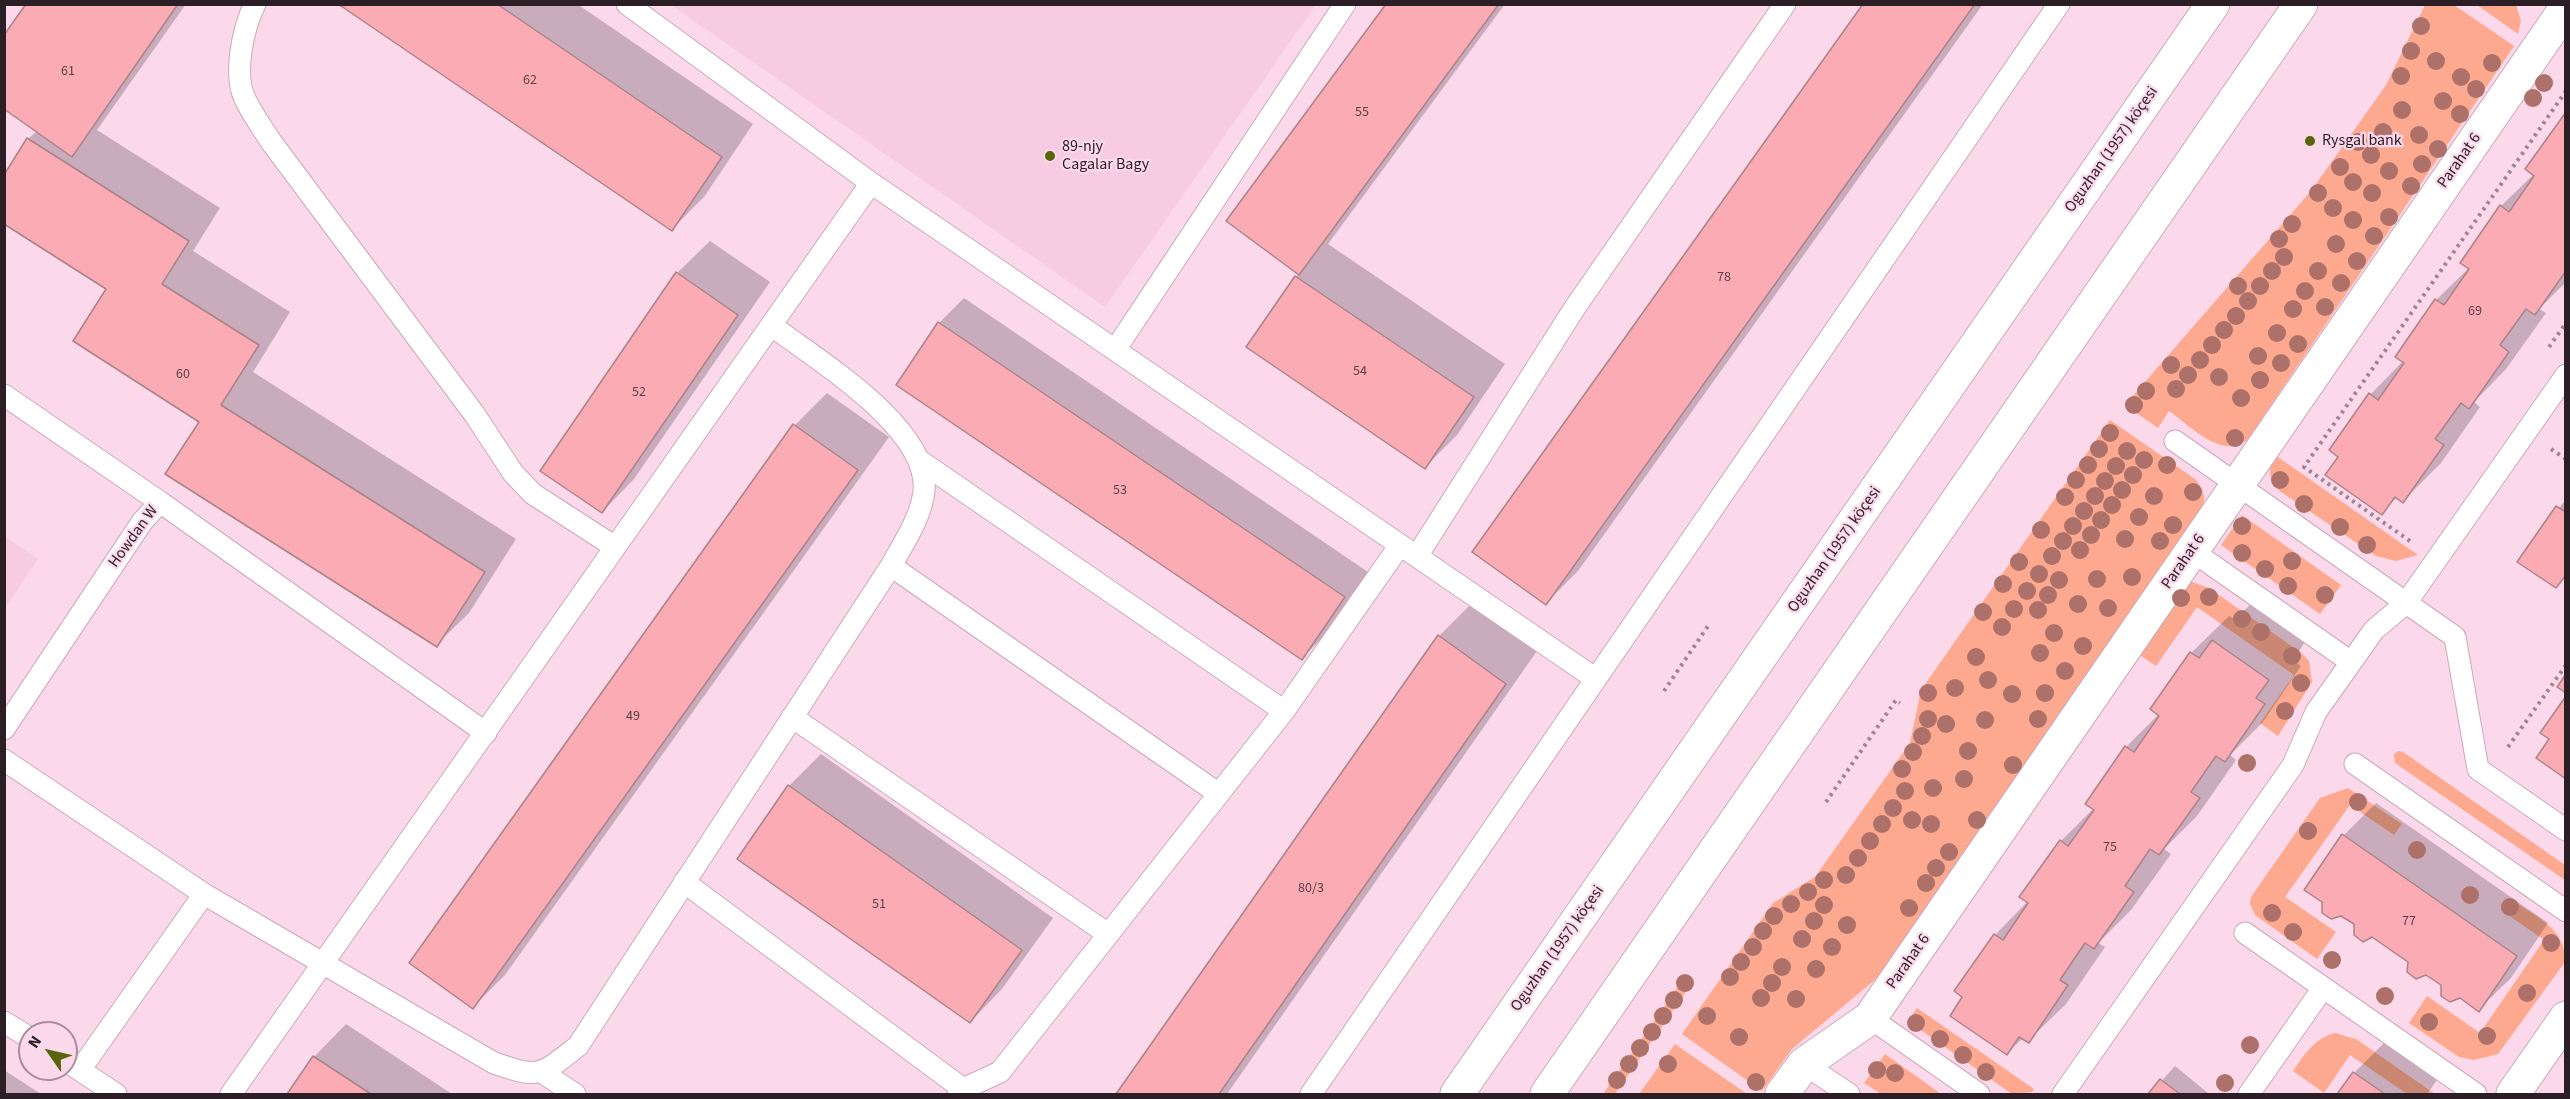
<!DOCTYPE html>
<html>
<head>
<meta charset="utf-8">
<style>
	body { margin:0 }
	#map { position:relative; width:2570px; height:1099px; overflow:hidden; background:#fbd8ea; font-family:"Source Sans 3",sans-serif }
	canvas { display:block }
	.frame { position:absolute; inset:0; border:6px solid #2b1e25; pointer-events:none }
	.north { position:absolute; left:18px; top:1021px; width:60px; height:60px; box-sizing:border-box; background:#fbd8ea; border:2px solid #a88e9b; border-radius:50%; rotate:304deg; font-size:16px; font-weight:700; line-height:24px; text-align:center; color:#2b1e25 }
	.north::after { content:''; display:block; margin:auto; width:21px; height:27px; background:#58650a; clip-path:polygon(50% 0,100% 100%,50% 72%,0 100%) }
</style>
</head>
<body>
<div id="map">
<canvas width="2570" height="1099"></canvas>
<div class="frame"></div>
<div class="north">N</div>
</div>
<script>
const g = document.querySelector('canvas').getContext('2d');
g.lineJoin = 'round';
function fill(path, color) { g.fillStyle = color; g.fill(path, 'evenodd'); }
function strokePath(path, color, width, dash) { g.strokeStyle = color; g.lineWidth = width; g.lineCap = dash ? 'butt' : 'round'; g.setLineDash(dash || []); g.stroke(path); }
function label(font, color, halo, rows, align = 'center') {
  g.font = font + ' "Source Sans 3",sans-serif'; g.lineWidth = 4.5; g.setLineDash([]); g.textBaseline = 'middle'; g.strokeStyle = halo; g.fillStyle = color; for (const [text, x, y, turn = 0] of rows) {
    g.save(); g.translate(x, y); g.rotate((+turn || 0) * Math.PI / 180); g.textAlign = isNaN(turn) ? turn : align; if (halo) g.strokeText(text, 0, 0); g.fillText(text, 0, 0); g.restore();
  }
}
fill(new Path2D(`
	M671,5h645l-211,302z
	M5,536l33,23 -33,49z`), '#f7cce3');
fill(new Path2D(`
	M2425,5h29l60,41 -266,393c-24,23 -59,-14 -79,-28l-11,17 -33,-23 186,-214 75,-106z
	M2477,5h39l5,16 -3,13z
	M2110,420l85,59c9,10 12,20 6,33l-324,466 -85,71 -30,42 -80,-57 91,-131 42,-26 95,-134 11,-53z
	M2275,455l143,100 -22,6 -20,-5 -95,-64c-11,-11 -15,-23 -6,-37z
	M2242,515l99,70 -21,29 -99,-69z
	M2192,582l17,6 91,64 9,9 3,21 -34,54 -18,-13 34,-48 -97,-68 -41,59 -21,-14 49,-67z
	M2398,751l5,1 162,113v15l-170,-117 -1,-9z
	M2348,788l54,36 -8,11 -44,-30 -65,92 51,35 -19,27 -62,-44 -5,-11 1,-7 69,-99z
	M2509,898c26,19 57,29 56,64l-67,92 -24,6 -15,-3 -50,-34 18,-27 53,37 64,-93 -43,-30z
	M1684,978l8,5 -77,111h-12z
	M1917,1008l117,81 -2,3 -20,2 -104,-73z
	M2335,1033l21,6 79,55h-28l-57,-39 -26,38 -31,-22c11,-16 22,-33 42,-38z
	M1675,1044l72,50h-108z
	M1885,1054l56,40h-60l-17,-11z`), '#fda98f');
fill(new Path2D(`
	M27,4h159l-89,126 123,78 -27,43 97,61 -37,60 263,167 -47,74 -33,32 -235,-224 -92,-133 -81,-149 9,-8z
	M341,4h236l176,120 -49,73 -32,32z
	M1388,4h117l-177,240 177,120 -48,71 -32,32 -177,-120 51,-74z
	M1865,4h118l-405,567 -32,32z
	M2566,115v167l-27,27 7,4 -40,56 -32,33 6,5 -39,56 -38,38 -6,-4 -15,16 -42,-56 -9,-7 40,-56 32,-33 33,-61 33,-32 32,-62 33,-32z
	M710,241l60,41 -136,197 -32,33 75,-239z
	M964,298l404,274 -41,61 -25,25 -363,-335z
	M827,393l62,44 -384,538 -32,32 -62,-44 384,-538z
	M2566,499v78l-10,9 -37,-25z
	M1471,604l66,47 -310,443h-110l322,-458z
	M2251,604l54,38 -12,18 8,6 -38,56 -33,33 6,5 -39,56 -33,33 7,5 -40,56 -33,33 7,4 -39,57 -38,37 -5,-3 -16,15 -42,-56 30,-62 33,-34 33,-60 33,-33 32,-61 33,-33 32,-61 38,-37 6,3z
	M821,754l232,164 -51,71 -32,33 -181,-236z
	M2376,803l172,120 -37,55 -33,32 -123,-87 -11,-88z
	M346,1024l106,70h-163l25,-37z
	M2386,1041l53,36 -12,17h-88l15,-21z
	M2175,1066l33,27 -2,1h-56z
	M4,1070l37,24h-37z`), '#0003');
const building = new Path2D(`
	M26,4h152l-106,153 -68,-48v-74z
	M338,4h159l225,153 -50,74z
	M1386,4h113l-200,271 -73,-54z
	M1863,4h112l-429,601 -74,-53z
	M2566,112v159l-31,44 -9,-6 -26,36 9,7 -40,57 -8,-6 -26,36 9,6 -41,58 -8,-6 -13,18 -57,-40 13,-18 -9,-7 40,-57 9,7 26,-37 -9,-6 40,-58 9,6 25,-36 -9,-6 40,-58 9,7 25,-36 -9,-7z
	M27,138l162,103 -27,43 97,61 -38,60 264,167 -48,75 -272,-173 34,-52 -126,-81 33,-52 -102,-65v-49z
	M676,272l62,43 -136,198 -62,-42z
	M1295,276l179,121 -49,72 -179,-122z
	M938,322l407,275 -43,63 -406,-275z
	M793,424l65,46 -385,539 -64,-46z
	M2556,506l10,6v63l-10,13 -39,-26z
	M1438,635l68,49 -287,410h-103z
	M2212,640l57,40 -13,18 9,6 -40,58 -9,-6 -25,36 9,6 -41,57 -9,-6 -25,37 9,6 -40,57 -9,-6 -25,37 8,5 -39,58 -10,-6 -12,18 -57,-39 12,-19 -8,-6 40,-57 9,6 25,-37 -9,-6 41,-57 8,6 26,-36 -9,-6 40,-58 9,6 25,-36 -9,-7 40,-57 9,6z
	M2566,674v19l-9,-6z
	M2566,696v83l-30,-21 13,-19 -9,-6z
	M788,785l234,165 -52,73 -233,-164z
	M2342,834l175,122 -38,56 -19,-14 -10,4 -9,-6v-11l-15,-10 -10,4 -9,-7 1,-10 -36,-25 -9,5 -9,-7v-11l-13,-8 -10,3 -9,-6v-11l-18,-12z
	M313,1056l58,38h-84z
	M2353,1072l32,22h-48z
	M2160,1079l20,15h-32z`);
fill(building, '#fbabb4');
strokePath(building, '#a98387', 1.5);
const lane = new Path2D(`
	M255,4c-12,24 -22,70 -10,95 7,15 18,30 27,44l203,272 38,58 20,21 82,53
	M627,4l244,179 725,496
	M1115,350l230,-346
	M4,395l156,107 -18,20 -138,207
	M2175,441l280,196 23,132 88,61
	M920,461l364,250
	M160,502l326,231
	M2192,551l159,111
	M1417,556l157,-247 211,-305
	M891,566l328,228
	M792,717l316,217
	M4,760l200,134 290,169c47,16 45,13 84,-17l313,-480c13,-24 30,-48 33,-75 6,-64 -109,-132 -153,-166
	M2355,764l211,147
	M684,882l279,207
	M2245,933l231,161
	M1870,1018l109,76
	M4,1022l26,16
	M66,1061l50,33
	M1804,1064l45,30
	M80,1070l124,-176
	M543,1073l32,21
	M231,1094l640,-911
	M958,1094l5,-5 37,-17 284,-361 116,-166
	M1311,1094l748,-1090
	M2063,1094l230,-329 23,-53 58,-82 32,-27 160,-228
	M2249,1094l74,-106`);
const street = new Path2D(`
	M1782,1094l22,-30 66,-46 696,-1010
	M2513,1094l53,-76`);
const secondary = new Path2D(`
	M1457,1094l756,-1090
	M1547,1094l754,-1090`);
strokePath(lane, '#cba9bb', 23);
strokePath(street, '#cba9bb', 35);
strokePath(secondary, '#cba9bb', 35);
strokePath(new Path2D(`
	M2549,347l17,-24
	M2551,449l15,10
	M2410,541l-106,-74 262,-376
	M1664,691l46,-68
	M2508,747l58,-82
	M1826,802l70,-102 4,3`), '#9f8592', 4, [3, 4.5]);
strokePath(lane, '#fff', 21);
strokePath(street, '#fff', 33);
strokePath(secondary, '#fff', 33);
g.fillStyle = '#ad7169';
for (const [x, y] of [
	[2421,26],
	[2411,51],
	[2436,61],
	[2492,63],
	[2401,76],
	[2461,77],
	[2544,83],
	[2476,89],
	[2533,98],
	[2443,101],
	[2402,110],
	[2460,114],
	[2383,132],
	[2419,135],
	[2358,142],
	[2438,149],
	[2371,155],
	[2422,164],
	[2340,167],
	[2389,171],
	[2353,182],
	[2411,186],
	[2318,193],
	[2372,193],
	[2333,208],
	[2389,217],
	[2353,220],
	[2292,224],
	[2374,236],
	[2279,239],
	[2336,244],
	[2284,257],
	[2357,261],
	[2272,271],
	[2318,271],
	[2341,283],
	[2238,286],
	[2260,286],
	[2305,291],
	[2248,301],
	[2325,307],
	[2293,309],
	[2236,316],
	[2224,330],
	[2277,333],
	[2298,344],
	[2212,345],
	[2258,356],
	[2200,360],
	[2281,363],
	[2171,365],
	[2188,375],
	[2219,377],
	[2260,380],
	[2176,389],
	[2146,391],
	[2241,398],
	[2134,405],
	[2110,433],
	[2235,438],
	[2099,449],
	[2127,451],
	[2144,460],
	[2088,465],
	[2167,465],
	[2116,466],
	[2133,475],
	[2076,480],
	[2280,480],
	[2105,481],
	[2122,490],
	[2193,492],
	[2095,496],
	[2154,496],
	[2065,497],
	[2304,504],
	[2112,505],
	[2084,511],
	[2139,517],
	[2101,520],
	[2173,525],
	[2073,526],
	[2242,526],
	[2340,527],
	[2041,530],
	[2091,535],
	[2125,539],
	[2063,541],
	[2160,541],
	[2367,545],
	[2080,550],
	[2242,553],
	[2052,556],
	[2292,561],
	[2019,562],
	[2265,569],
	[2039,574],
	[2132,577],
	[2097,579],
	[2059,580],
	[2003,584],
	[2288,586],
	[2027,591],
	[2048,595],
	[2325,595],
	[2209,597],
	[2181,598],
	[2078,604],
	[2108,608],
	[2014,609],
	[2038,610],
	[1983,612],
	[2242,619],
	[2002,627],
	[2261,632],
	[2054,633],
	[2083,646],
	[2040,653],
	[2292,656],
	[1976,657],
	[2065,671],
	[1988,680],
	[2301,683],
	[1955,688],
	[1928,693],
	[2045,693],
	[2012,694],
	[2285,711],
	[1928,719],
	[2038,719],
	[1985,720],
	[1946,724],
	[1922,736],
	[1968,751],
	[1913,752],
	[2247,763],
	[2013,765],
	[1902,769],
	[1964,779],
	[1933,788],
	[1905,791],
	[2358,802],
	[1893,808],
	[1912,820],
	[1977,820],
	[1882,824],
	[1931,824],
	[2308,831],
	[1870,841],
	[2417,850],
	[1949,852],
	[1858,858],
	[1936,868],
	[1846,875],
	[1824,880],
	[1926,883],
	[1808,892],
	[2470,895],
	[1791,904],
	[1824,905],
	[2510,907],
	[1909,908],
	[2272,913],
	[1774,916],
	[1814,921],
	[1847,925],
	[1763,931],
	[2293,932],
	[1802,939],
	[2551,943],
	[1753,947],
	[1832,947],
	[2332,960],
	[1741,962],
	[1782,967],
	[1816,969],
	[1730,977],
	[1685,983],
	[1772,983],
	[2527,993],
	[2385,996],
	[1761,998],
	[1796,999],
	[1674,1000],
	[1663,1016],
	[1707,1016],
	[2429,1022],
	[1916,1023],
	[1652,1032],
	[2487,1036],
	[1739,1037],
	[1940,1039],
	[2250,1045],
	[1640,1048],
	[1963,1055],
	[1629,1064],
	[1668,1064],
	[1877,1070],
	[1986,1072],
	[1895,1073],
	[1617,1080],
	[1756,1082],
	[2225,1083]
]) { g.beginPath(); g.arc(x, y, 9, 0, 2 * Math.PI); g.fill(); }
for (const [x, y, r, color] of [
	[2310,141,6,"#58650a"],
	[1050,156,6,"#58650a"]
]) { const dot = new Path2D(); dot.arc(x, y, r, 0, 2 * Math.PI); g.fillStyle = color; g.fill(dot); strokePath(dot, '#fbd8ea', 2); }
label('14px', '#5f4149', null, [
	["61",68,72],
	["62",530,81],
	["55",1362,113],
	["78",1724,278],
	["69",2475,312],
	["54",1360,372],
	["60",183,375],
	["52",639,393],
	["53",1120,491],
	["49",633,717],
	["75",2110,848],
	["80/3",1311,889],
	["51",879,905],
	["77",2409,922]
]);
label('16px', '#2b1e25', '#fbd8ea', [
	["Rysgal bank",2322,141],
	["89-njy",1062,147],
	["Cagalar Bagy",1062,165]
], 'left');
label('16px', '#2b1e25', '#fbd8ea', [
	["Oguzhan (1957) köçesi",2112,150,-55],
	["Parahat 6",2460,161,-55],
	["Howdan W",134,537,-54],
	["Oguzhan (1957) köçesi",1835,550,-55],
	["Parahat 6",2184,562,-55],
	["Oguzhan (1957) köçesi",1558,949,-55],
	["Parahat 6",1909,962,-55]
]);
</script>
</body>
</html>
